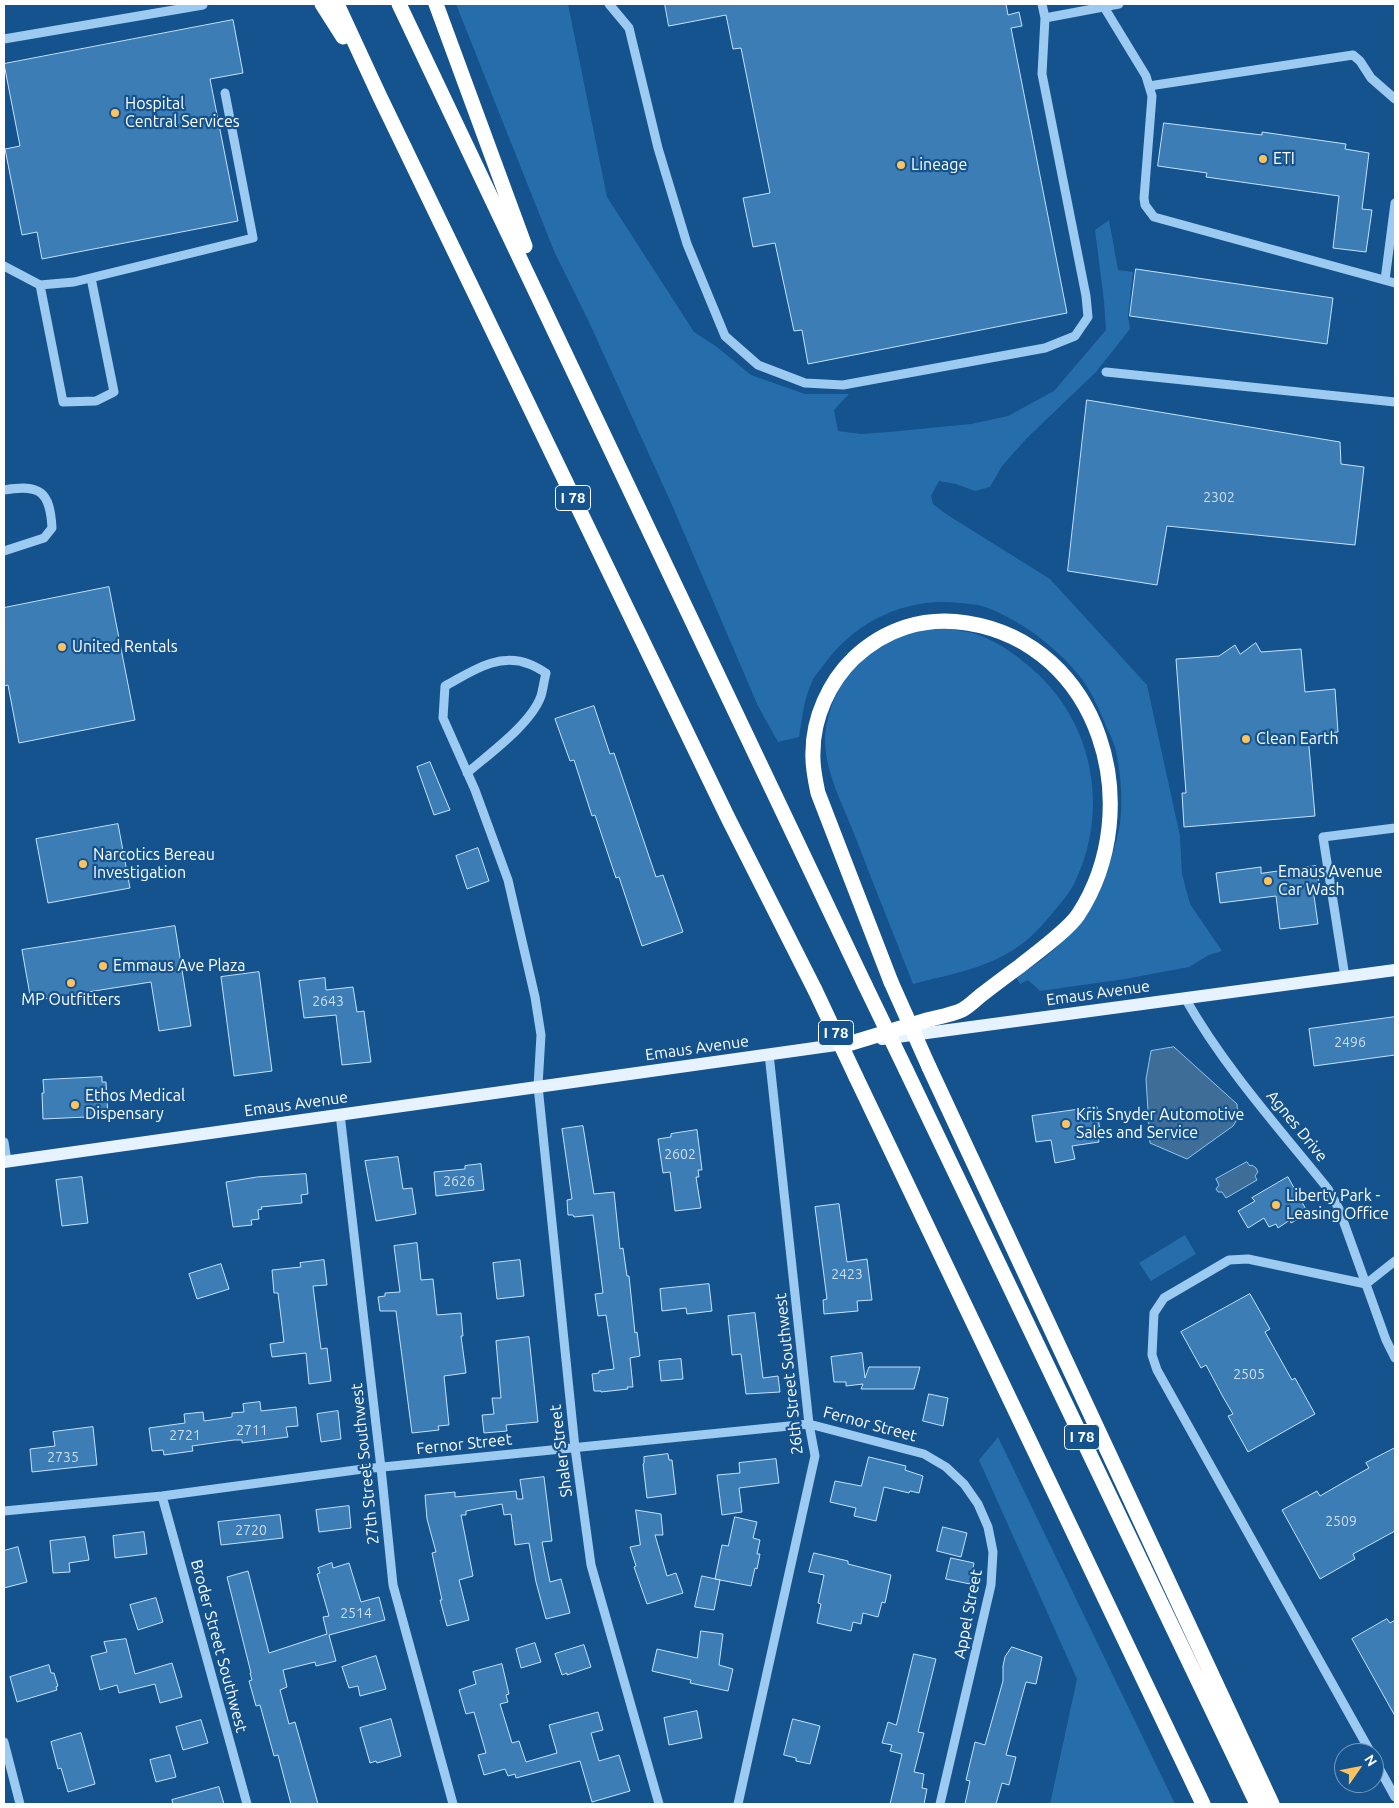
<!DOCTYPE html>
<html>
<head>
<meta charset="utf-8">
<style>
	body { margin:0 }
	#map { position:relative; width:1399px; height:1808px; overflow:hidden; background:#14538d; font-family:Ubuntu,sans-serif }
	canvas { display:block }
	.frame { position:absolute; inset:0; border:5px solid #fff; pointer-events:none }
	.north { position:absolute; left:1334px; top:1743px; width:50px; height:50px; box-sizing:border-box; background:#14538d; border:1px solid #7298bb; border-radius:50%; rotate:57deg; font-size:14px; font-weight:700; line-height:20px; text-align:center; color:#fff }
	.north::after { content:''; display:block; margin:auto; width:18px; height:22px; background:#ffc25d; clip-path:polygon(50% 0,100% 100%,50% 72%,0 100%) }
</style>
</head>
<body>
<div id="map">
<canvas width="1399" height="1808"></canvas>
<div class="frame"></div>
<div class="north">N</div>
</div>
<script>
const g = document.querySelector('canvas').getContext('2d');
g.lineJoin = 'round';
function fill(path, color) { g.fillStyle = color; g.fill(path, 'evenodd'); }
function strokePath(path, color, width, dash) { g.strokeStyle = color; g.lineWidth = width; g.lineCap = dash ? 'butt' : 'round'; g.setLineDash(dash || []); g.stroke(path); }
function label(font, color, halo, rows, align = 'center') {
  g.font = font + ' Ubuntu,sans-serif'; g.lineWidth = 4.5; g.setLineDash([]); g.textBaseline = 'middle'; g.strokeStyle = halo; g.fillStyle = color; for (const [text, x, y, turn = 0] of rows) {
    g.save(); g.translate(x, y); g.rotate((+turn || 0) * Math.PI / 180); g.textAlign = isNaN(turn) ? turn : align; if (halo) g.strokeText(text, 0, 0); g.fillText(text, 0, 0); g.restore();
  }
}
fill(new Path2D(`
	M456,4h112l39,193 87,135 23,15 34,28 54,19h44l-15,16 4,21 23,3 28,-2 82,-8 37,-8 46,-25 52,-61 -2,-29 -9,-71 14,-10 9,50 15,2 -5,44 2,13 -34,43 -69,66 -25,28 -12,21 -15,4 -19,-7 -17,-3 -8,15 2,8 13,10 104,65 97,106 33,151 2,38 8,30 32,47 -13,4 -20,12 -64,12 -85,12 -12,-11 -8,4 -4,-7c46,-26 79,-67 95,-118 4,-14 10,-32 10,-48 1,-20 -1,-44 -6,-64 -2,-7 -6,-14 -9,-21 -6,-15 -14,-33 -24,-47 -24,-31 -62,-60 -100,-73 -7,-2 -15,-2 -22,-3 -55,-6 -106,19 -137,63 -4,5 -9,10 -11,16 -8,17 -10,36 -13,55l-21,5 -20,-36 -86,-201 -83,-183 -35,-71z
	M943,628c11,2 23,3 33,6 18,6 35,17 49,29 67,52 87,145 49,221 -5,10 -13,19 -20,27 -11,14 -24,28 -38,37 -33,22 -66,26 -103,36 -19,-49 -39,-98 -58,-148 -11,-29 -29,-62 -30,-93 0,-48 34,-95 80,-109 12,-4 25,-5 38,-6z
	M1185,1235l11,19 -45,27 -12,-18z
	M998,1437l177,367h-125l27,-125 -98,-219z`), '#266dac');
const water = new Path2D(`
	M1174,1047l63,57 1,14 -5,8 -46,33 -37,-16 -4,-64 5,-28z
	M1247,1162l3,4 2,-1 4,3 2,4 -3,4 2,4 -31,18 -4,-6h-4l-2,-3 3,-4 -3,-6z`);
fill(water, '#3e6d97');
strokePath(water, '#8fc6f4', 1);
const building = new Path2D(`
	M665,4h341l2,11 11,-3 3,14 -11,2 56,285 -259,51 -6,-34 -8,1 -19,-88 -22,4 -10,-49 27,-5 -29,-145 -8,1 -7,-34 -57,11z
	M233,20l10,53 -33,6 28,142 -196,38 -5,-27 -15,3 -17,-86 15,-3 -16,-82z
	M1164,123l98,12v-3l84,12 -1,5 24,4 -7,56 10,1 -6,42 -33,-4 6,-52 -133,-19 1,-4 -49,-7z
	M1136,269l197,29 -6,46 -197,-28z
	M1087,400l253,42 1,22 23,3 -9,78 -188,-19 -10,59 -89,-14z
	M109,587l26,133 -116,23 -11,-58 -4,1v-78z
	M1256,643l5,9 40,-3 4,43 30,-3 3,43 -30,3 7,81 -131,11 -2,-34h4l-10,-134 43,-3 16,-11 5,9z
	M594,706l16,48 4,-1 42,124 7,-2 20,57 -41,14 -23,-69 -3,1 -21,-63 -3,1 -18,-56 -4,1 -15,-42z
	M430,762l20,48 -16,5 -17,-48z
	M118,824l12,64 -82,15 -12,-64z
	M478,848l11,33 -22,8 -11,-33z
	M1316,866l4,22 -7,1 5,35 -38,5 -4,-33 -56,7 -4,-30 45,-6v6z
	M175,926l16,100 -32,5 -8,-49 -120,19 -9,-51z
	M259,972l13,99 -38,5 -13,-99z
	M325,978l1,12 27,-3 4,25 7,-1 7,51 -29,3 -6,-50 -32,3 -5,-37z
	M1395,1017v38l-81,11 -5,-37z
	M102,1077v5h4l2,34 -65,3 -1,-26h2l-1,-13z
	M1097,1107l3,25h-3l2,10 -27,4 3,13 -20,4 -4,-23 -15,2 -4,-26z
	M583,1126l11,68 20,-2 6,57 3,-1 4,28h2l6,57 2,-1 3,24 -10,2 3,29h-6l1,2 -27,3v-1h-7l-2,-17 7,-1v-2l15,-2 -8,-54 -8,1 -3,-22 8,-1 -10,-78 -19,2 -1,-2h-5l-1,-15 5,-1 -10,-70z
	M697,1130l5,40h-4l1,7h-3l5,31 -26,3 -5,-39 -7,1 -5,-34 13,-2v-3z
	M398,1157l5,32 9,-1 4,26 -40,7 -11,-60z
	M481,1164l3,26 -48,6 -2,-24 31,-3v-3z
	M306,1174l2,20 -7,1 1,8 -41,4 1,2 -4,1 1,9 -8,1 1,5 -19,2 -7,-45 31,-5z
	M82,1177l6,46 -26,3 -6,-46z
	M1288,1177l20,36 -17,10 -1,-3 -12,8 -2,-4 -7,3 -5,-9 -16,10 -10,-17 17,-10 -3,-3z
	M839,1204l8,58 20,-3 5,41 -15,1 1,10 -34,3 -1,-14 4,-1 -12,-92z
	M417,1243l4,37 12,-1 4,36 24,-2 2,23h-2l5,37 -22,3 5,49 -11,1 1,4 -27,3 -16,-122h-16l-2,-14 7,-1v-3l15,-1 -6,-46z
	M324,1260l3,25 -14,1 8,63 6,-1 4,33 -22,3 -3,-31 -34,4 -2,-13 14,-2 -6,-49h-4l-2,-23 29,-3 -1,-4z
	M520,1260l4,36 -27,3 -4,-36z
	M221,1264l8,25 -32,10 -8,-25z
	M709,1284l3,27 -25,3 -1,-6 -24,3 -2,-22z
	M1250,1294l20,35 -5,3 27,48 3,-2 20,36 -67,38 -20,-36 5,-2 -10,-17 -17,-32 -5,3 -20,-36z
	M755,1313l8,65 15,-2 2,16 -34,2 -5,-40 -9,1 -4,-39z
	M529,1337l9,85 -32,3 1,6 -23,2 -2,-18 12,-1 -2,-16h9l-5,-57z
	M862,1353l3,25 4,-11h51l-6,22h-53l2,-5 -17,2v-4h-12l-3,-25z
	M681,1359l2,20 -22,2 -2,-20z
	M929,1394l19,4 -5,28 -20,-5z
	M260,1402l1,9 35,-4 2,19 -12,1 2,10 -46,6v-3h-8l-42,6 1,5 -29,4 -1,-5 -11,1 -3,-23 36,-5 -1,-9 19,-2 1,9 28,-4v-4l12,-1 -1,-8z
	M338,1411l3,28 -20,3 -4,-28z
	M93,1427l4,38 -65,7 -2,-23 25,-3 -2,-14z
	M1395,1448v83l-42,23 2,5 -35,20 -38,-69 35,-19 3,5 31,-18 18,-10 -3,-5z
	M668,1454l1,6h3l4,34 -29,4 -4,-34 1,-1v-6z
	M869,1457l37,9 -1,4 18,6 -4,17 -9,-2 -1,2 -25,-6 -8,34 -22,-5 2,-8 -26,-6 5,-21 26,5z
	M776,1459l3,24 -40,5 3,24 -20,3 -5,-40 23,-2 -1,-10z
	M544,1477l8,64 -10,1 8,40 11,-3 9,34 -24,6 -10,-37 -7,-39 -14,2 -4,-31 -7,1 -2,-11 -36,7v4h-5l12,61 -14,4 10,40 -22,6 -7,-26h2l-10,-47 4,-1 -9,-33 -2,-24 30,-3v5l61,-6 1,8h6l-3,-19z
	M349,1506l2,22 -32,4 -3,-22z
	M636,1510l25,4 2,21h-8l12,41 9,-3 7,20 -36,11 -13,-37 2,-1 -6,-19 10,-2z
	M280,1515l3,23 -62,7 -3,-23z
	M735,1517l22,5 -4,16 7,2 -3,14h3l-3,15 -2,-1 -4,18 -36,-7 7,-34 6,1z
	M943,1527l24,6 -6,24 -24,-6z
	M144,1532l3,22 -32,4 -2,-22z
	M85,1537l4,23 -20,3 1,9 -17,1 -3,-32z
	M18,1547l9,35 -23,6v-37z
	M814,1553l34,8v3l43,11 -6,28 -3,-1 -4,15 -15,-4 -2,11 -8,-2 -2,9 -34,-8 4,-19 -3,-1 6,-28 -15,-3z
	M951,1558l23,5 -4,21 -24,-5z
	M332,1563l1,5 16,-5 12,39 18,-5 6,23 -56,15 7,26 -20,5 -1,-4 -32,8 4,17 -7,3 9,34 6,-2 23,82h-27l-13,-49 -4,1 -14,-51 -4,1 -7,-25 3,-1 -2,-7h1l-24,-96 21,-6 21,82 58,-19 -4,-17 6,-1 -12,-42 3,-1 -2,-5z
	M702,1576l18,4 -6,30 -19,-3z
	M156,1598l7,24 -25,8 -8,-25z
	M1387,1619l3,4 5,-3v96l-43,-77z
	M701,1631l22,3 -4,31 14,4 -5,22 -38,-8 1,-3 -39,-9 5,-22 40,9z
	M126,1639l9,35 37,-11 10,34 -22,6 -5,-19 -36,9 -2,-8 -17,5 -9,-34 16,-4 -3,-10z
	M535,1643l6,19 -20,6 -5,-19z
	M584,1645l7,22 -24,8v-2l-5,2 -7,-21z
	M1012,1647l30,10 -6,27 -10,-2 -20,73 10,2 -7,28 -7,-2 -6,21h-31l5,-23 -4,-1 9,-38 10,3 18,-64v-15l2,-9z
	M914,1654l22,5 -18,73 6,1 -10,39 10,2 -2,14 5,1 -3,15h-34l12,-50 -12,-3 2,-6 -10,-2 6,-21 8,3z
	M376,1656l10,33 -26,7 -2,-10 -9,2 -7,-21z
	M502,1664l7,30 -3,1 2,7 -8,2 12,39 7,-2 7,21 31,-9 -8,-28 49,-13 5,18 -12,3 8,28 20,-6 11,36 -38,11 -12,-41 -64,17 -1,-4 -7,2 -3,-7 -21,6 -6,-20 8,-2 -12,-41 -8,2 -7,-24 17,-6 -3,-12z
	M49,1665l2,8h3l4,13 -2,1 1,3 -40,12 -7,-25z
	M697,1711l5,27 -33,7 -5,-27z
	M391,1719l10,37 -24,7 -1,-2 -6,2 -10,-35z
	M793,1719l27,7 -10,38 -14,-3v-3l-12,-3z
	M201,1720l7,23 -25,7 -7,-23z
	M81,1733l14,51 -27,8 -7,-24 -3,1 -7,-27z
	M170,1755l6,22 -20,5 -6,-22z
	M219,1787l5,17h-51l-1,-4z`);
fill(building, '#3d7db6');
strokePath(building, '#c4e2fc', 1);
strokePath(new Path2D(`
	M609,4l20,24 29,120 29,96 38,92 33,29 47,18 38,2 202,-37 30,-12 13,-19 -2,-21 -44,-222 3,-56 -3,-14
	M1104,7l42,69 6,20 -8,102 1,7 9,12 241,66
	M1045,18l74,-14
	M4,39l199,-34
	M1149,86l204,-31 7,6 11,17 24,21
	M4,266l36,19 34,-3 179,-44 -28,-145
	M1385,280l10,-77
	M40,285l23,117 33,-1 18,-9 -23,-114
	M1106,372l289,30
	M4,490c36,-6 46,1 48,38l-8,10 -40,13
	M467,773c22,-19 64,-49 74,-77 2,-7 3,-15 5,-23 -5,-3 -11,-7 -17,-9 -31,-12 -58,8 -84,22l-2,32 32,72 33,90 27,117 6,38 -3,51 37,362 16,117 68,239
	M1345,977l-22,-140 72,-9
	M1185,998c39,69 93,129 143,191l11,20 47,131 9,18
	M340,1114l41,354 12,117 60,219
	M4,1142l3,19
	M1366,1284l-118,-25 -19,1 -65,38 -10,15 -2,42 5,15 214,383
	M1366,1284l29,-23
	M162,1496l85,308
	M4,1511l158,-15 201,-27 446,-45 115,30 22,13 18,17 14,20 10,23 5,25 -2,33 -51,219
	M4,1742l16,62
	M1374,1759l21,38
	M738,1804l77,-348 -6,-32 -40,-370`), '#9dcaf0', 9);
strokePath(new Path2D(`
	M882,1039l513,-69
	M4,1162l846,-119`), '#e7f2ff', 12);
strokePath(new Path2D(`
	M322,4l21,33
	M337,4l43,93 348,721 87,172
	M399,4l466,981
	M436,4l89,242
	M848,1044c26,-8 52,-16 79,-24 11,-3 24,-5 35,-10 6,-3 12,-9 18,-14 13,-10 26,-20 40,-30 16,-13 47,-35 58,-51 70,-107 23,-271 -111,-292 -43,-7 -82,6 -113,35 -25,24 -41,60 -41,94 -1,14 2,27 5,41l73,189
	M929,1067l343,737
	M906,1070l351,734
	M856,1077l347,727`), '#fff', 15);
strokePath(new Path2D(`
	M891,982l38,85
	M865,985l41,85
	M815,990l41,87`), '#fff', 15);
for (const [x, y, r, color] of [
	[115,113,5,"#ffc25d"],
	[1263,159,5,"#ffc25d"],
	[901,165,5,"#ffc25d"],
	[62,647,5,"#ffc25d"],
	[1246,739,5,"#ffc25d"],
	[83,864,5,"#ffc25d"],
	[1268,881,5,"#ffc25d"],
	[103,966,5,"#ffc25d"],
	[71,983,5,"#ffc25d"],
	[75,1105,5,"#ffc25d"],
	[1066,1124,5,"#ffc25d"],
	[1276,1205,5,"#ffc25d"]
]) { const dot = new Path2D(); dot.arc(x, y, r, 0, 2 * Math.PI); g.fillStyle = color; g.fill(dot); strokePath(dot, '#14538d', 2); }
label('14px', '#cedeed', null, [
	["2302",1219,497],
	["2643",328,1001],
	["2496",1350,1042],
	["2602",680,1154],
	["2626",459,1181],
	["2423",847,1274],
	["2505",1249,1374],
	["2711",252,1430],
	["2721",185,1435],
	["2735",63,1457],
	["2509",1341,1521],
	["2720",251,1530],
	["2514",356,1613]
]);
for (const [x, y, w] of [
	[573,498,35],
	[836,1033,35],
	[1082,1437,35]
]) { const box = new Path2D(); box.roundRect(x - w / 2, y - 12.5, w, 25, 4); g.fillStyle = '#14538d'; g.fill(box); strokePath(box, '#fff', 1); }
label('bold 15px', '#fff', null, [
	["I 78",573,498],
	["I 78",836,1033],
	["I 78",1082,1437]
]);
label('16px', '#fff', '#14538d', [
	["Hospital",125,104],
	["Central Services",125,122],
	["ETI",1273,159],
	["Lineage",911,165],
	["United Rentals",72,647],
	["Clean Earth",1256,739],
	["Narcotics Bereau",93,855],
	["Investigation",93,873],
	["Emaus Avenue",1278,872],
	["Car Wash",1278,890],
	["Emmaus Ave Plaza",113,966],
	["MP Outfitters",71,1000,"center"],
	["Ethos Medical",85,1096],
	["Dispensary",85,1114],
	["Kris Snyder Automotive",1076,1115],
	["Sales and Service",1076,1133],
	["Liberty Park -",1286,1196],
	["Leasing Office",1286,1214]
], 'left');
label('16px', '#fff', '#14538d', [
	["Emaus Avenue",1098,993,-8],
	["Emaus Avenue",697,1048,-8],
	["Emaus Avenue",296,1104,-8],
	["Agnes Drive",1297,1126,51],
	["26th Street Southwest",789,1374,-96],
	["Fernor Street",870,1424,15],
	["Fernor Street",464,1444,-6],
	["Shaler Street",561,1451,-97],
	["27th Street Southwest",365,1464,-96],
	["Appel Street",968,1614,-79],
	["Broder Street Southwest",219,1646,75]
]);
</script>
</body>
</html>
